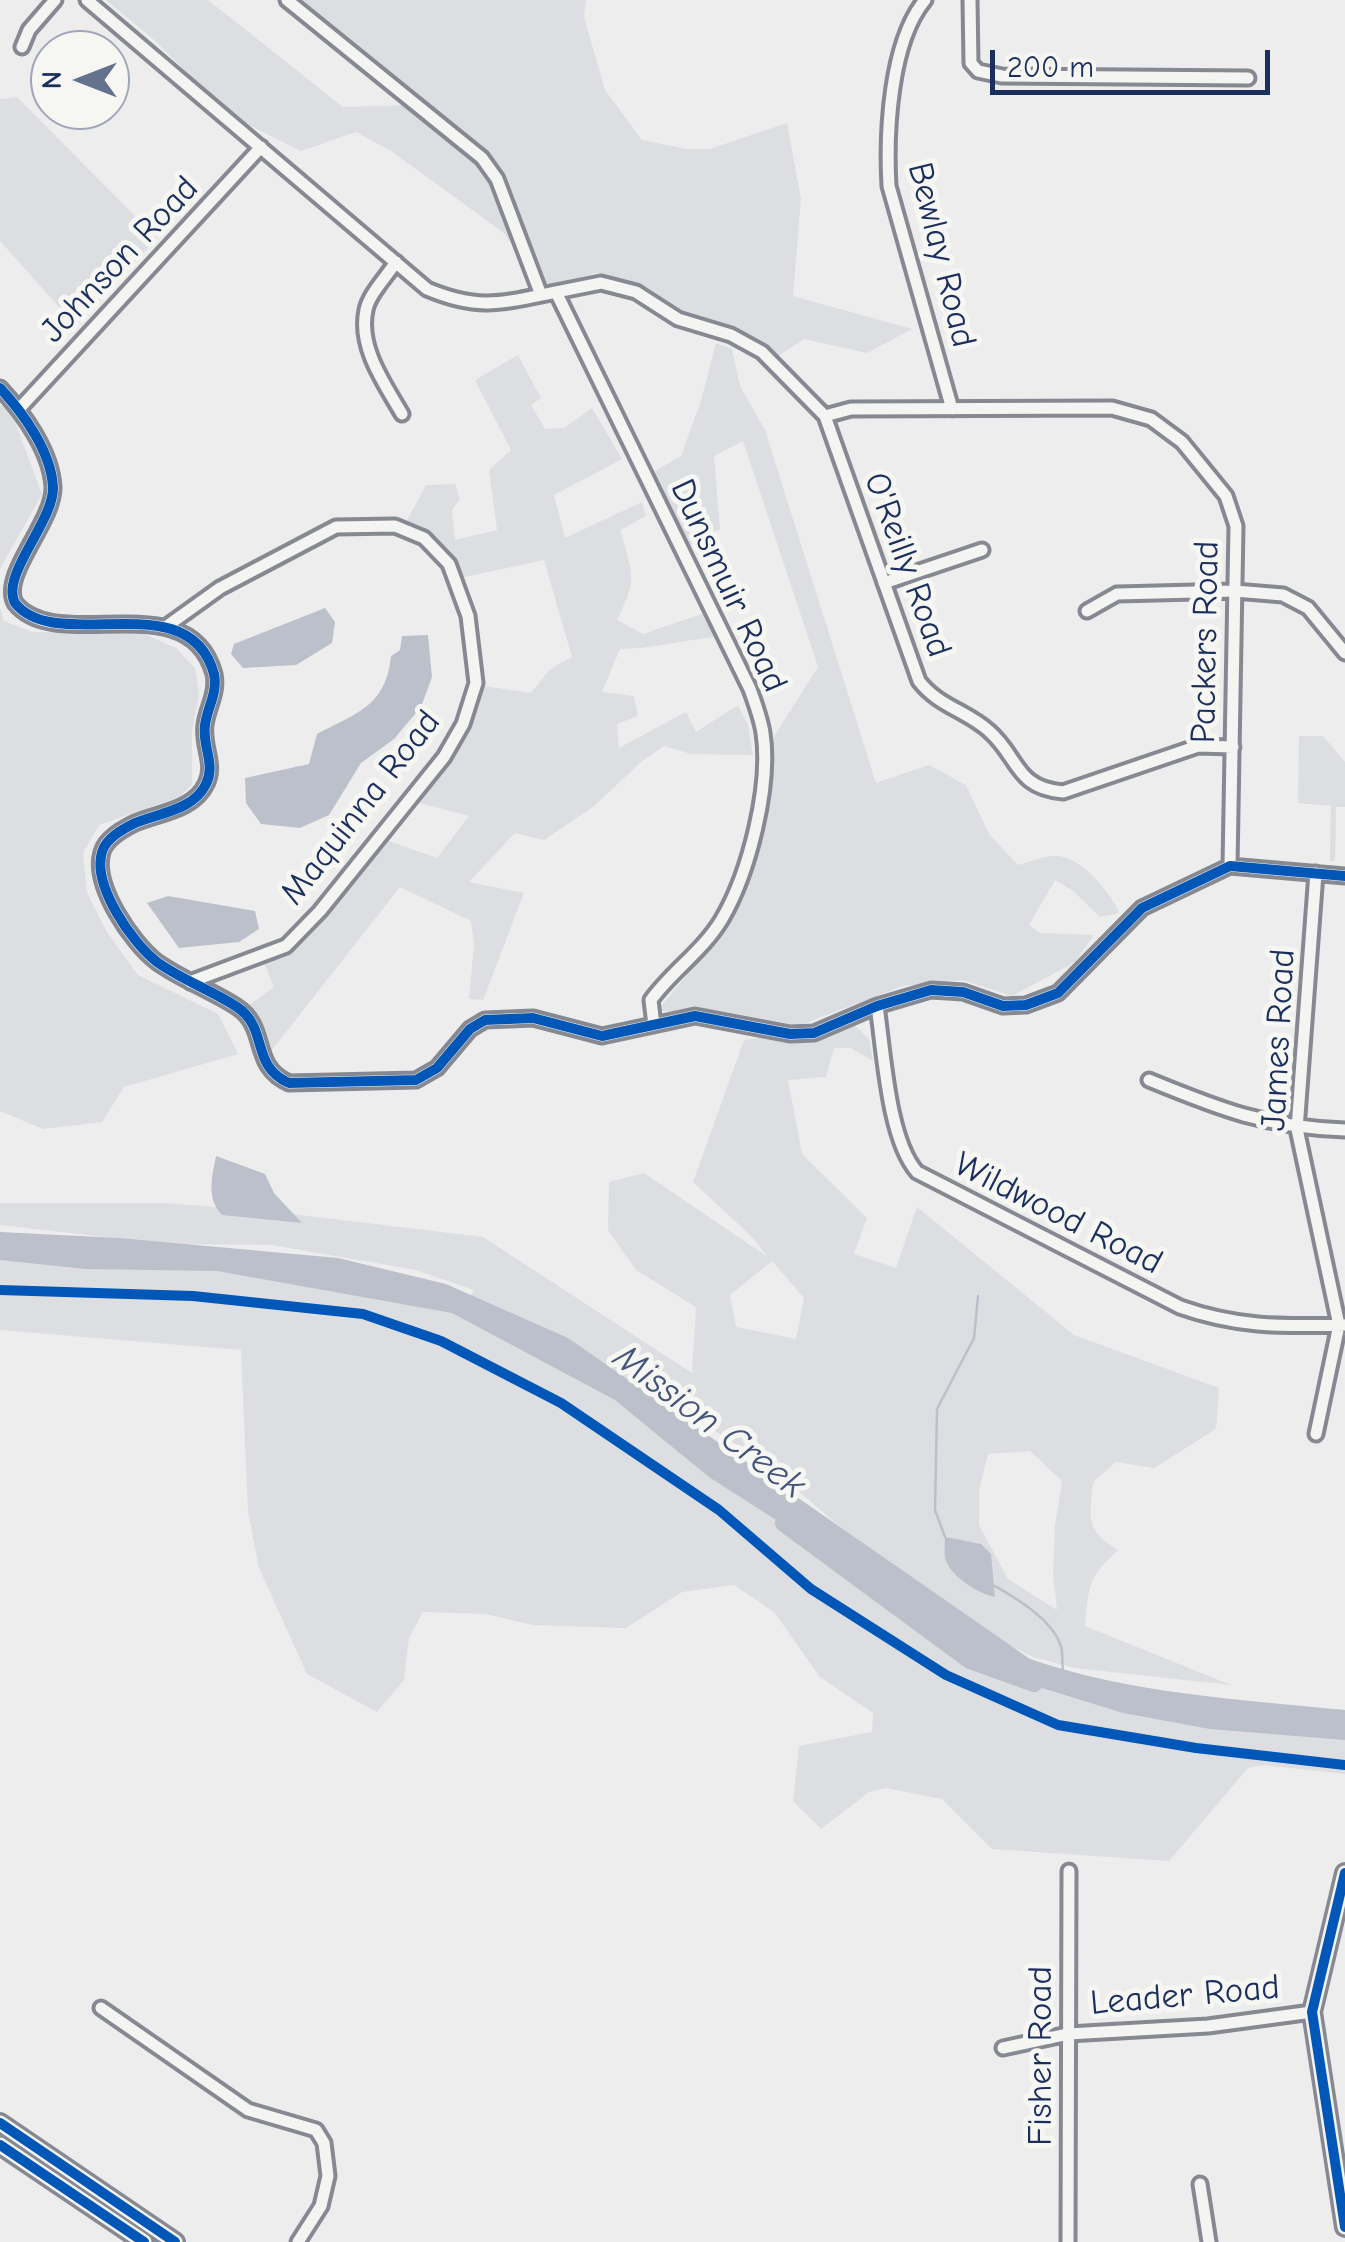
<!DOCTYPE html>
<html>
<head>
<meta charset="utf-8">
<style>
	body { margin:0 }
	#map { position:relative; width:1345px; height:2242px; overflow:hidden; background:#ededed; font-family:"Comic Neue",sans-serif }
	canvas { display:block }
	.north { position:absolute; left:30px; top:30px; width:100px; height:100px; box-sizing:border-box; background:#f6f6f2; border:2px solid #9ea6b7; border-radius:50%; rotate:270deg; font-size:28px; font-weight:700; line-height:40px; text-align:center; color:#1b2f5e }
	.north::after { content:''; display:block; margin:auto; width:35px; height:45px; background:#647290; clip-path:polygon(50% 0,100% 100%,50% 72%,0 100%) }
	.scale { position:absolute; left:990px; top:50px; width:280px; height:45px; box-sizing:border-box; border:5px solid #1b2f5e; border-top:0; padding-left:12px; font-size:30px; line-height:35px; white-space:nowrap; color:#1b2f5e; -webkit-text-stroke:8px #f6f6f2; paint-order:stroke }
</style>
</head>
<body>
<div id="map">
<canvas width="1345" height="2242"></canvas>
<div class="north">N</div>
<div class="scale">200 m</div>
</div>
<script>
const g = document.querySelector('canvas').getContext('2d');
g.lineJoin = 'round';
function fill(path, color) { g.fillStyle = color; g.fill(path, 'evenodd'); }
function strokePath(path, color, width, dash) { g.strokeStyle = color; g.lineWidth = width; g.lineCap = dash ? 'butt' : 'round'; g.setLineDash(dash || []); g.stroke(path); }
function label(font, color, halo, rows, align = 'center') {
  g.font = font + ' "Comic Neue",sans-serif'; g.lineWidth = 10; g.setLineDash([]); g.textBaseline = 'middle'; g.strokeStyle = halo; g.fillStyle = color; for (const [text, x, y, turn = 0] of rows) {
    g.save(); g.translate(x, y); g.rotate((+turn || 0) * Math.PI / 180); g.textAlign = isNaN(turn) ? turn : align; if (halo) g.strokeText(text, 0, 0); g.fillText(text, 0, 0); g.restore();
  }
}
fill(new Path2D(`
	M106,0h102l135,107 68,-2 -122,-105h297l-2,17 21,73 37,50 44,9h24l77,-26 14,76 -8,97 119,33 -45,24 -63,-14 -26,17 -43,-30 -40,-2 -41,-25 -57,-26 -57,15 -36,-55 -113,-82 -35,-19 -55,19 -70,-35 -78,-77z
	M17,97l140,141 -81,88 -76,-85v-142z
	M716,343l16,6 8,37 25,44 111,353 53,-18 37,20 23,49 29,31c11,-3 27,-10 39,-9 24,0 55,38 62,57l-19,4 -27,-26 -18,-11 -26,45 11,8 54,2 -19,27 -63,34 -49,-16 -60,6 -124,47 -53,-21 -69,-1 66,-80 37,-105 5,-75 53,-84 -75,-226 -29,15 6,73 -36,20 -36,-74 33,-19 20,-55z
	M518,355l23,43 -10,7 14,24 19,-1 28,-20 30,51 -68,36 11,43 77,-36 4,14 -26,14c13,44 18,48 -3,90l26,14 62,-21 10,24c-33,3 -63,12 -95,12l-18,43 32,4 4,20 -21,8 2,24 67,-36 10,20 42,-27 10,20 5,30 -62,-1 -27,-8 -23,16 -48,45 -49,33 -29,-7 -46,49 55,11 -41,107 -14,-1 5,-55 -3,-23 -71,-34 -132,168 -20,-49 26,-19 -14,-34 69,-44 57,-69 51,18 32,-42 -49,-13 57,-118 54,8 19,-24 22,-12 -28,-97 -84,18 -54,-56 20,-37 29,-1 5,15 -8,11 3,30 42,-10 -8,-60 22,-20 -36,-70z
	M0,405l11,6 31,83 -42,75z
	M0,607l4,14 28,11 110,1 34,15 19,20 4,26 -7,37v54l-13,12 -80,28 -16,28 4,40 20,39 31,43 80,39 20,40 -114,33 -22,35 -59,7 -43,-18z
	M1299,736h24l22,26v45h-9l-1,54h-5l1,-55 -33,-3z
	M854,1025l15,14 4,22 -22,-13h-17l-8,29 -38,3 14,74 65,64 -13,36 42,14 21,-61 157,128 145,53 -3,41 -62,39 -38,-6 -23,20c-3,36 -9,48 25,68 -31,28 -29,36 -33,76l146,59 -156,-17 -42,-11 -40,-20 -105,-69 -121,-104 -99,-63 -6,7 288,210 118,60 209,29 68,3v64l-82,-9 -15,3 -79,93 -177,-12 -50,-50 -56,-11 -17,4 -48,37 -28,-28 6,-55 73,-14 1,-19 -53,-36 -46,-65 -40,-27 -52,7 -56,36 -93,-3 -47,-11 -63,-2 -14,26 -5,42 -27,32 -70,-38 -48,-106 -11,-56 -7,-162 -241,-20v-90l469,58 5,-8 -58,-20 -144,-25 -105,-1 -167,-19v-22h164l103,8 216,26 209,136 4,-66 -60,-37 -28,-40 1,-48 35,-9 124,84 -16,-20 -59,-55 51,-142zM772,1261l32,37 -8,41 -60,-12 -6,-32zM1030,1451l32,30 -7,45 -2,49 4,35 -49,-31 -29,-54v-34l9,-37z`), '#dcdee1');
fill(new Path2D(`
	M325,608l10,14 -3,21 -36,22 -53,3 -12,-14 3,-10z
	M428,635l4,42 -11,30 -27,32 -33,24 -32,52 -29,13 -39,-4 -15,-21 -1,-25 64,-14 8,-30c40,-21 69,-28 74,-78l9,-6 2,-14z
	M168,896l87,15 4,18 -20,13 -60,6 -32,-45z
	M216,1156l49,18 9,19 28,30 -80,-8c-16,-17 -10,-38 -6,-59z
	M0,1232l119,6 219,20 108,26 122,54 462,321c98,34 212,41 315,51v30l-135,-11 -87,-16 -97,-30 -90,-50 -85,-65 -142,-91 -94,-77 -163,-87 -235,-42 -132,-2 -85,-9z
	M945,1537l36,7 10,10 4,43c-16,-3 -41,-19 -48,-34 -4,-7 -2,-18 -2,-26z`), '#bbc0cb');
strokePath(new Path2D(`
	M945,1537l-10,-27 2,-101 37,-71 4,-42
	M995,1586c22,13 57,33 66,60 2,7 1,17 2,24`), '#bbc0cb', 2.5);
strokePath(new Path2D(`
	M784,1523l186,137 64,23`), '#bbc0cb', 18);
const minor = new Path2D(`
	M87,0l340,289c52,22 75,14 129,3l194,397c5,14 11,30 13,44 8,53 -14,140 -41,186 -19,32 -50,52 -71,81l3,25
	M287,0l195,158 15,21 44,116
	M925,0c-35,42 -39,133 -36,186l63,223
	M970,0l1,63 7,8 24,5 246,2
	M22,47l7,-17 26,-30
	M396,262c-9,14 -27,32 -30,48 -8,37 18,73 36,104
	M556,292l45,-9 35,9 42,27 53,16 31,17 63,64 94,265c19,25 48,30 70,50 30,26 26,57 74,61l135,-46 35,1
	M0,388c23,25 51,63 53,99 1,35 -53,88 -38,116 42,53 174,-21 199,71 4,19 -7,34 -9,51 -3,22 11,39 1,59 -12,26 -47,29 -71,39 -12,6 -29,15 -33,29 -10,33 30,91 55,110 25,18 54,28 80,45 32,21 13,59 52,76l127,-3 21,-12 33,-39 15,-9 48,-2 69,18 93,-20 95,18 24,-1 63,-27 54,-16 32,2 40,14 23,-1 32,-12 84,-85 88,-42 115,10
	M19,409l242,-262
	M825,416l26,-7 261,-1 39,11 31,23 44,54 10,30 -6,340
	M884,583l98,-33
	M1087,611l30,-17 118,-3 48,4 25,13 37,45
	M167,626l53,-38 116,-61 59,-1 29,12 25,26 19,52 8,67 -13,41 -19,33 -124,154 -34,35 -96,36
	M877,1006c7,46 11,133 40,166l263,135c59,21 104,19 165,18
	M1149,1080c73,30 116,47 196,50
	M1316,1434l23,-109 -42,-196 19,-256
	M101,2008l147,102 68,20 8,13 4,33 -7,30 -23,36
	M1003,2048l65,-14 140,-8 104,-14
	M1200,2184l9,58
	M1068,2242l1,-371`);
const major = new Path2D(`
	M1345,1873l-33,139 33,215
	M0,2123l175,119
	M0,2145l144,97`);
strokePath(minor, '#868992', 19);
strokePath(major, '#868992', 22);
strokePath(minor, '#f4f4f2', 11);
strokePath(major, '#f4f4f2', 15);
strokePath(new Path2D(`
	M0,388c23,25 51,63 53,99 1,35 -53,88 -38,116 42,53 174,-21 199,71 4,19 -7,34 -9,51 -3,22 11,39 1,59 -12,26 -47,29 -71,39 -12,6 -29,15 -33,29 -10,33 30,91 55,110 25,18 54,28 80,45 32,21 13,59 52,76l127,-3 21,-12 33,-39 15,-9 48,-2 69,18 93,-20 95,18 24,-1 63,-27 54,-16 32,2 40,14 23,-1 32,-12 84,-85 88,-42 115,10
	M0,1290l193,6 170,18 78,27 120,62 158,107 92,79 135,86 112,50 138,23 149,17
	M1345,1873l-33,139 33,215
	M0,2123l175,119
	M0,2145l144,97`), '#0057b8', 10);
label('35px', '#1b2f5e', '#f6f6f2', [
	["Bewlay Road",941,255,76],
	["Johnson Road",120,260,-47],
	["O'Reilly Road",907,565,70],
	["Dunsmuir Road",728,586,65],
	["Packers Road",1206,642,-89],
	["Maquinna Road",361,808,-52],
	["James Road",1279,1040,-87],
	["Wildwood Road",1058,1214,27],
	["Leader Road",1185,1996,-5],
	["Fisher Road",1041,2056,-90]
]);
label('italic 38px', '#44547a', '#f6f6f2', [
	["Mission Creek",709,1422,37]
]);
</script>
</body>
</html>
